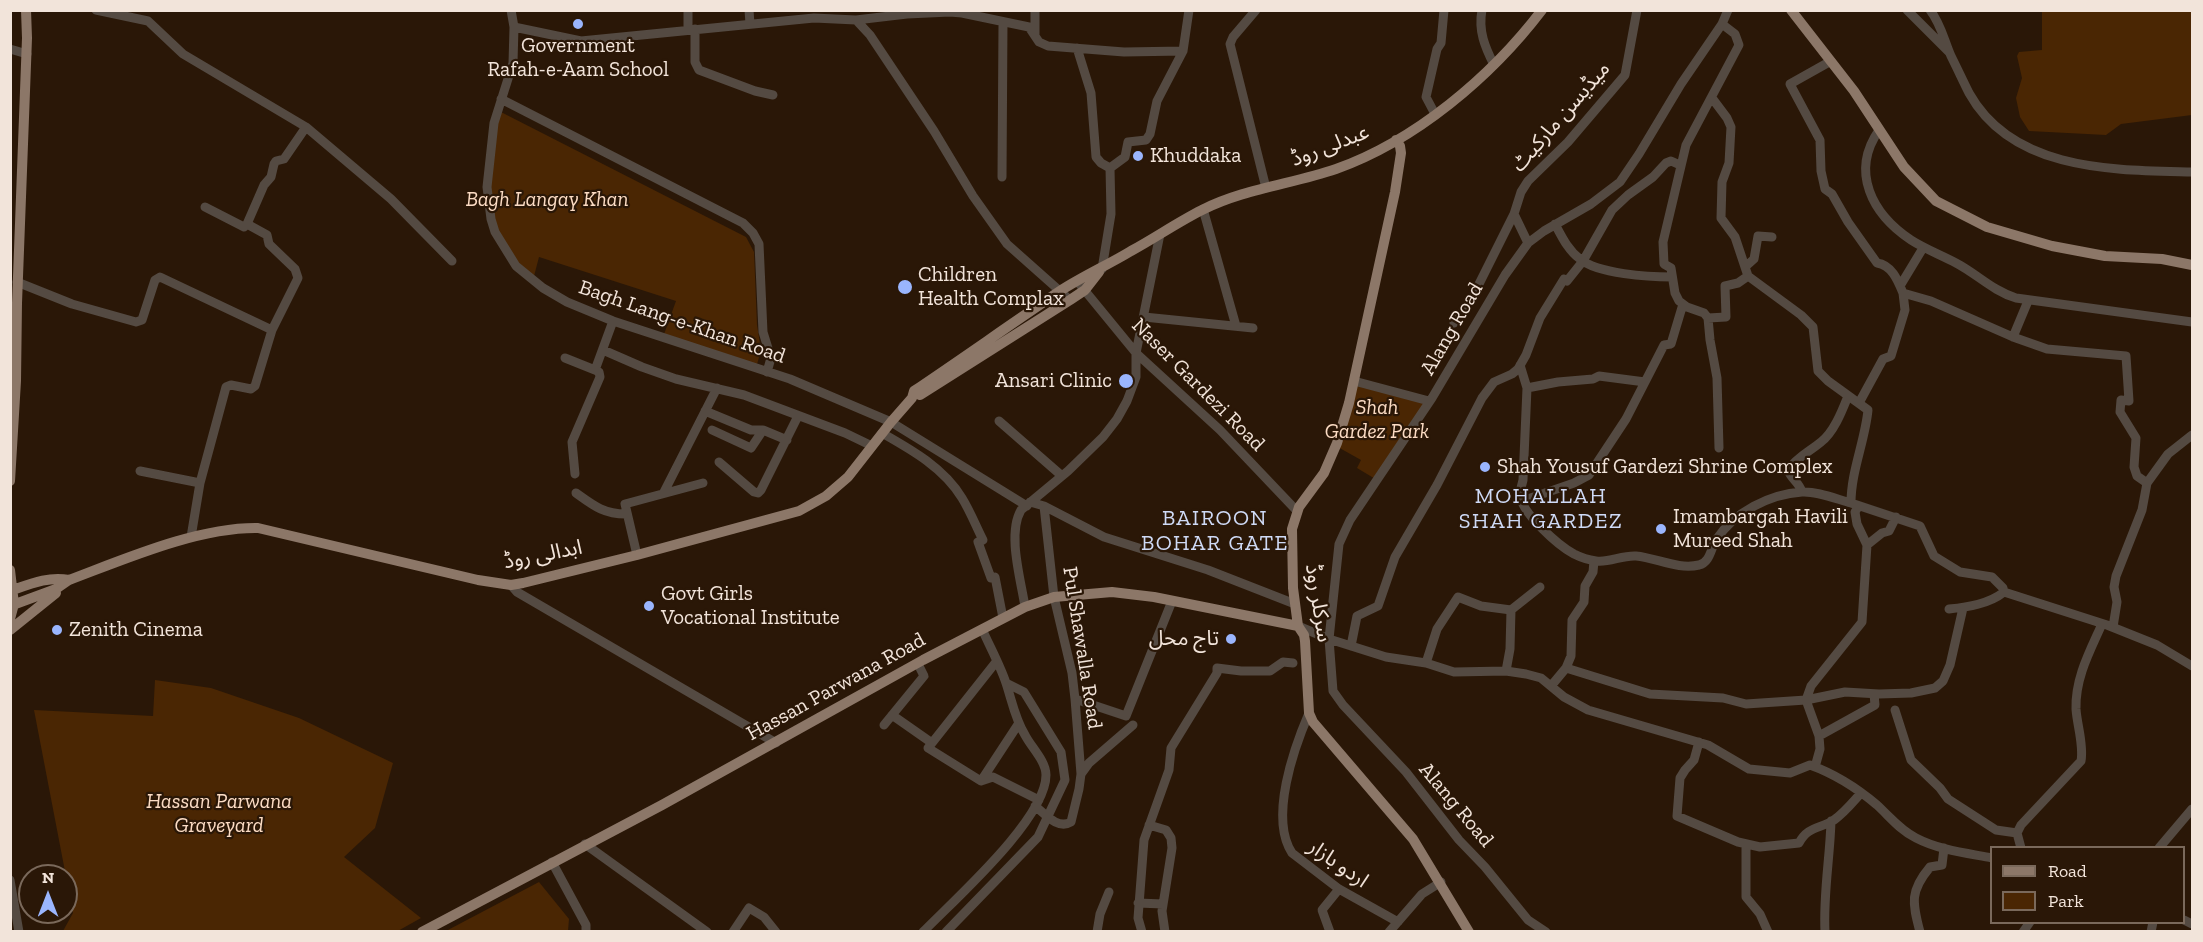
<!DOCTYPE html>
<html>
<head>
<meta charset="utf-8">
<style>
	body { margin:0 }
	#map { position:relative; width:2203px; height:942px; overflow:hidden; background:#2a1707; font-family:"Zilla Slab",serif }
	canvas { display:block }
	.frame { position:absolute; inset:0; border:12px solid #f2e4da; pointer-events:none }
	.legend { position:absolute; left:1990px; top:846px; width:195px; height:78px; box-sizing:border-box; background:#2a1707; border:2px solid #7a695b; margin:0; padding:8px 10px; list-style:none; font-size:18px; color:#f2e4da }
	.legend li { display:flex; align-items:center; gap:12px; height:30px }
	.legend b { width:30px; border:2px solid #7a695b }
	.north { position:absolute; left:18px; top:864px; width:60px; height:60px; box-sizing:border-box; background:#2a1707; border:2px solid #7a695b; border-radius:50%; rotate:0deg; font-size:16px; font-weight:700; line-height:24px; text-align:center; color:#f2e4da }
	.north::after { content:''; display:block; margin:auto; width:21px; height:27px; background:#9ab5fd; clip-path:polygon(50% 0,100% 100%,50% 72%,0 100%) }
</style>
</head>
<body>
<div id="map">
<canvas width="2203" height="942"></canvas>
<div class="frame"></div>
<ul class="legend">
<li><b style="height:8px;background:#8c7768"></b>Road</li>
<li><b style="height:16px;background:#4a2603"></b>Park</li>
</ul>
<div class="north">N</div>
</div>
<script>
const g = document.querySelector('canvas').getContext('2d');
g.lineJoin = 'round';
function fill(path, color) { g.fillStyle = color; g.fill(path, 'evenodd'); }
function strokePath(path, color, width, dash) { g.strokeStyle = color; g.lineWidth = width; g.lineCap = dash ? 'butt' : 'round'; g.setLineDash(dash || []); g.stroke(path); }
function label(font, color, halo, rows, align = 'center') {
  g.font = font + ' "Zilla Slab","Noto Sans Arabic",serif'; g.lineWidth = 4.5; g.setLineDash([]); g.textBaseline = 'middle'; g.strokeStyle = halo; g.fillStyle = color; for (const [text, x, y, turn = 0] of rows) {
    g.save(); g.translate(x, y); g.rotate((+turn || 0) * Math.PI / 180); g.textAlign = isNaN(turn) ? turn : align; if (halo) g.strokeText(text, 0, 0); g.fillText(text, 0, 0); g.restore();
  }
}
fill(new Path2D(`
	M2042,11h150v104l-71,9 -15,11 -77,-4 -9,-14 -4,-19 6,-20 -5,-22 2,-4 23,-2z
	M497,110l249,127 8,15 3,73 4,25 -5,18 -93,-31 13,-36 -137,-44 -6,23c-59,-50 -44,-102 -36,-170z
	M1354,381l75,20 -52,79 -20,-12 4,-8 -25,-14z
	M155,680l56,8 88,30 94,45 -18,65 -31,29 77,61 -25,14 -333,-1 10,-18 -39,-203 119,6z
	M539,882l30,37 -1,12h-122z`), '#4a2603');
strokePath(new Path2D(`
	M96,10l52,11 35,33 123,73 85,72 61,62
	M511,10l3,17 -1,36 -19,60 -7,64 4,32 4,13 21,34 27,22 24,14 46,19 177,58 101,43 136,84
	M688,10v20
	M749,10l1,14
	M1035,10v24
	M1256,10l-23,27 -3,7 36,144
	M1482,10c-4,21 3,37 12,55
	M1907,10l42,42
	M1930,10c11,14 14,30 21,46 6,12 12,25 18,37 44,79 146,77 223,79
	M856,20l51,-6 43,-2 12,1 67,14 10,15 9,4 76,6 59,-1
	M514,27l67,14 233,-23 42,2 14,15 64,96 39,65 34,48 63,56
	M695,29v33l4,8 56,21 18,4
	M1077,48l14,45 5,64 5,6 9,5
	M10,49l17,5
	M1831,61l-41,23 30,56 1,31 4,18 7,5 16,28 29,41c15,2 21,18 26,30l28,8 82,36 34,12 79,7 3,45 -8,-1 -1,12 16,26 -2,29 3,9 10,7
	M1712,98l15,20 4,9 -2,36 -7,19 -1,36 14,19 13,39 53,39 12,12 5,44 10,10 40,29c-3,31 -17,61 -17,93l69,23 14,30 26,16 32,5 11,11 1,4 103,33 50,20 35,21
	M501,99l242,124 10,10 6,11 4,88 8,26 -4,14
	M1435,114l-9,-17 11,-48 4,-6 3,-33
	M1879,130c-29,42 -7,84 32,110 14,9 30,15 45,23 21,11 37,28 60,35l176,24
	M1110,168l15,-11 3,-15 18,-2 4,-6 7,-33 26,-50 6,-41
	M1002,177l1,-155
	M1203,209l33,117
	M247,224l17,-39 7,-8 3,-13 2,-3 8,-2 22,-32
	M1555,224c7,13 13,26 25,35 18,15 69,18 92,18
	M1528,243l-14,-29 7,-22 7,-11 40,-39 57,-67 12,-65
	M1745,267l9,-8 4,-23 14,1
	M1102,269l9,-55 -1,-46
	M1077,281l59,72 84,77 77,81
	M17,282l55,22 64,18 6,-2 13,-40 5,-3 112,53
	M1900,286l23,-38
	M1144,317l109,11
	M1708,318l18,-1 -1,-31 13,-3 10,-7
	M1454,323l16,-21 44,-88
	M2013,337l15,-36
	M603,350l39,17 34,12 68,16 101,38 27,13
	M565,358l30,12 4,2 1,5 -28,65 3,32
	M1520,365l7,23 -4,92c-1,5 -3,10 -3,14 0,18 39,52 54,60 6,3 15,6 22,7 13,2 26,-6 40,-5 21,2 42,14 63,9 11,-2 12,-17 17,-25 18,-28 54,-46 86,-48 15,-1 34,7 49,11
	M595,370l18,-49
	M1354,381l75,20
	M1527,388l31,-6 35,-3 6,-3 46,6
	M1859,403l24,-44 8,-3 14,-46 -2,-17
	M705,411l46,19h12l24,10
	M999,421l63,55
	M712,430l39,18 12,-18
	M882,433c30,17 62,35 80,65 8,13 14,28 21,42l-5,2 13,36 4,-1 8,41
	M1719,448l-2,-70 -7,-38 -2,-22 -4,-5 -17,-6 -8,-6 -4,-8 -4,-25 -7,-4 -1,-22 23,-97 53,-100 -4,-11 -13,-10
	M719,462l35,30 4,1 3,-3 37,-74
	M140,471l60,12
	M664,492l53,-104
	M1802,492c-3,-10 -11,-13 -14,-22 9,-13 21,-18 33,-28 13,-10 21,-31 27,-46
	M576,493c18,13 28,21 50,21
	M1522,501l52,-18 15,-8 37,-56 38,-74 7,-1 12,-40
	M1030,502l14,4 60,31 104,33 87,34
	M191,537l9,-54 26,-96 5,-2 20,4 4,-3 17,-56 26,-52 -3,-9 -26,-25 -2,-9 -20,-11 -3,3 -39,-20
	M1867,545l15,-12 7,-2 7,-14
	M637,555l-12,-51 78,-21
	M511,585l6,7 259,151
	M1025,607c-4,-27 -18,-73 -4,-97l47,-39 35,-34 14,-18 10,-18 9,-24v-24l24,-119
	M1949,609c19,-2 40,-5 55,-17
	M1298,626l31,13 57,18 40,6 28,9 52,-1 20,3 15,4 23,19 24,13 120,35 41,24 41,4 20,-8c25,9 47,23 67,40 13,12 23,25 39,33 23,12 50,15 76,20
	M2113,627l4,-25 -3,-15 2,-11 26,-66 5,-27 21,-29 24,-19
	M1351,646l6,-30 21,-10 17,-49 42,-72 45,-87 12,-16 18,-8 6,-5 8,-14 14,-37 24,-39 3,2 16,-20 29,-51 16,-15 25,-18 13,-14 5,-2 9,4
	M996,662l-68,86 53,33 12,-4 46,23
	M1426,663l11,-34 21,-32 23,9 30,4 29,-23
	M1566,668l84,26 73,4 23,6 60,-4 39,-8 34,2 32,-1 24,-5 8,-7 7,-16 13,-57
	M1506,671l4,-22 1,-39
	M1551,686l15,-18 5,-12 1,-36 12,-18 1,-16 8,-14 1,-11
	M1075,699l51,17 46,-115
	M1895,710l16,50 29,28 8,11 48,31 21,3
	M1309,713c-15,35 -40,105 -17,140l47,36 59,33
	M892,715l40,28
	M884,725l40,-49 -6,-12
	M1819,736l56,-31 -1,-11
	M1699,742l-5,18 -9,10 -5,8 -3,38 61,26 22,5 39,-4c9,-17 21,-14 35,-23 11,-8 18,-17 27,-27
	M1815,767l5,-18 -1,-13 -13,-36 5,-14 51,-64 5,-77 -10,-21 -2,-12 3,-5
	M1081,774l8,-11 44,-38
	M981,781l38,-58
	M1035,806c10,8 23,24 36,16l8,-33 2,-15 -6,-75 -3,-26 -18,-76 -10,-91
	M1149,825l17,5 5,8 1,10 -10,63 3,21
	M585,844l122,88
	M1746,844v53l14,17 8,18
	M2021,848l-4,-15 4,-8 60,-64c3,-16 -4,-36 -5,-52 -1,-31 14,-58 26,-85
	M2159,848l33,-39
	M552,862l34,63v7
	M10,880l9,52
	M1138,903l25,1
	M2184,920l8,4
	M733,932l16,-24 15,9 12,15
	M923,932c31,-32 123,-113 123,-157 0,-14 -15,-28 -21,-40 -10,-16 -13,-34 -19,-52 -6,-18 -16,-36 -24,-54
	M946,932l92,-95 27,-57 -4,-28 -37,-60 -18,-9
	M1097,932l3,-18 9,-22
	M1142,932l-4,-14 6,-78 25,-70 2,-22 46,-75v-5l24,3h29l13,-9 10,1
	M1330,932l-8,-22 17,-21
	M1389,932l33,-38 19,-12
	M1546,932l-18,-12 -43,-53 -26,-27 -53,-68 -63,-67 -10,-14 -4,-52 10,-95 11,-24 82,-122 73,-123 23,-32 16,-12 47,-27 29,-22 19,-28 42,-70 41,-60 6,-14
	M1825,932c-2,-38 5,-74 6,-111
	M1920,932c-8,-30 -10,-41 10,-65l12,-2 2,-17
	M2023,932l7,-10
	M2151,932l2,-10`), '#544a42', 9);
strokePath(new Path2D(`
	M1791,10l63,81 50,76 32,34 51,26 65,19 53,10 57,3 30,6
	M1396,140l4,6 1,7 -6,39 -46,211 -12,40 -13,30 -25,34 -7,22 1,59 5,38 6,9 1,6 4,72 4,9 100,117 56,93
	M920,395l150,-95 15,-10 14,-18
	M10,481l6,-100 1,-78 10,-265 -1,-28
	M10,570l4,34 -4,15
	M10,591c20,-7 38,-15 59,-11
	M10,606l46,-17 13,-9c56,-21 129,-53 189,-52l220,52 33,5 12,-2 114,-28 162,-44 27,-15 22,-19 43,-55 21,-24 2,-7c49,-33 97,-67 146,-100 23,-15 48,-26 71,-40 24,-13 47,-29 71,-41 41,-21 90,-26 134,-41 79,-28 155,-92 206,-159
	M10,630l46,-37
	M422,932l240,-127 261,-145 102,-53 29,-10 58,-5 42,5 144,29`), '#8c7768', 10);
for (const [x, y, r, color] of [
	[578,24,6,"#9ab5fd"],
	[1138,156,6,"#9ab5fd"],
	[905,287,8,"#9ab5fd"],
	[1126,381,8,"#9ab5fd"],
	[1485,467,6,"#9ab5fd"],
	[1661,529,6,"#9ab5fd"],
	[649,606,6,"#9ab5fd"],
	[57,630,6,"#9ab5fd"],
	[1231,639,6,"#9ab5fd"]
]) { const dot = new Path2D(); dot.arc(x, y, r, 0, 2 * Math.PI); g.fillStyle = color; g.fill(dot); strokePath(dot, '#2a1707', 2); }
label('21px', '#f2e4da', '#2a1707', [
	["Government",578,46,"center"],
	["Rafah-e-Aam School",578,70,"center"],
	["Khuddaka",1150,156],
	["Children",918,275],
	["Health Complax",918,299],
	["Ansari Clinic",1112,381,"right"],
	["Shah Yousuf Gardezi Shrine Complex",1497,467],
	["Imambargah Havili",1673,517],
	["Mureed Shah",1673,541],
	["Govt Girls",661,594],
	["Vocational Institute",661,618],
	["Zenith Cinema",69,630],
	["تاج محل",1219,639,"right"]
], 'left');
label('21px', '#f2e4da', '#2a1707', [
	["میڈیسن مارکیٹ",1561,117,-49],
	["عبدلی روڈ",1330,146,-21],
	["Bagh Lang-e-Khan Road",682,322,19],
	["Alang Road",1452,329,-60],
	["Naser Gardezi Road",1198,385,45],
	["ابدالی روڈ",543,555,-11],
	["سرکلر روڈ",1318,603,81],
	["Pul Shawalla Road",1082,648,81],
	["Hassan Parwana Road",836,687,-29],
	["Alang Road",1456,805,50],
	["اردو بازار",1338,864,35]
]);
label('italic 21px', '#fcdcc4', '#2a1707', [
	["Bagh Langay Khan",547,200],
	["Shah",1377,408],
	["Gardez Park",1377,432],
	["Hassan Parwana",219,802],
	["Graveyard",219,826]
]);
g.letterSpacing = '1.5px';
label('22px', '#cfdaf6', '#2a1707', [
	["MOHALLAH",1541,497],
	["SHAH GARDEZ",1541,522],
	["BAIROON",1215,519],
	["BOHAR GATE",1215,544]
]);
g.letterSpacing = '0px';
</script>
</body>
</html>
